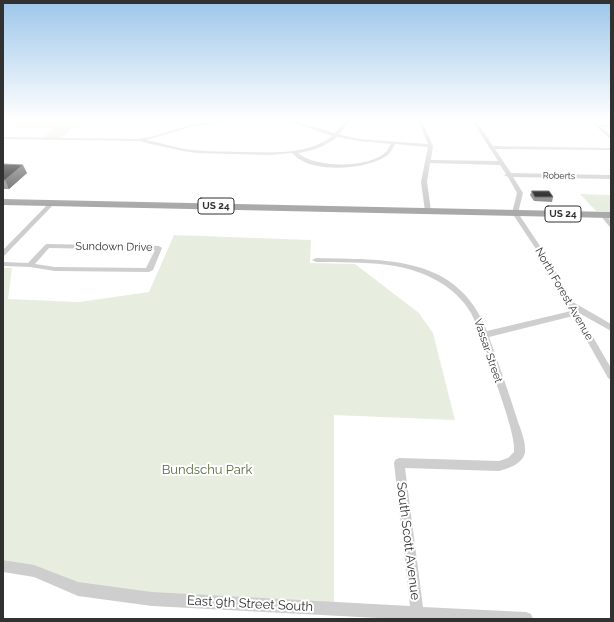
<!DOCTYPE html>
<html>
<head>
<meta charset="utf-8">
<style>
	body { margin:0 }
	#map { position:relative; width:614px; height:622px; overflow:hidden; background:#fff; font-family:Raleway,sans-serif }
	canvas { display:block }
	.frame { position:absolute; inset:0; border:4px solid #313131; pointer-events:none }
</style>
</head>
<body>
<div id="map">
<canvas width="614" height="622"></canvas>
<div class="frame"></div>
</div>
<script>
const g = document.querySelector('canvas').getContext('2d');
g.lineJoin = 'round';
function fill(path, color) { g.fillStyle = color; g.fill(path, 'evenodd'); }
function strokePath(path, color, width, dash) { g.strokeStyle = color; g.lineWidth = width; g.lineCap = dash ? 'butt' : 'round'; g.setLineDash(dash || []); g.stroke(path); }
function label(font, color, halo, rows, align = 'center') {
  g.font = font + ' Raleway,sans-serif'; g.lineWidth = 4; g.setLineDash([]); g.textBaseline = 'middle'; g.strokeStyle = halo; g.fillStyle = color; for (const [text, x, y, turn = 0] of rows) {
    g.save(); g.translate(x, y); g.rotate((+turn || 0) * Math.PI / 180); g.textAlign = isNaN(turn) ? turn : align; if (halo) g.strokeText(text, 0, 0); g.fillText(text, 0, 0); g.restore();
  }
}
fill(new Path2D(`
	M15,119h72l-8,7h-5l-13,12h-18l13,-13 -49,-1z
	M580,194l31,1v17l-15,-1z
	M174,235l137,5 -1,23 45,1 64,49 14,20 22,87 -121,-5v188l-171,-9 -86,-10 -51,-20 -23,-4v-292h9l-4,31 71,3 70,-10z`), '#e7eee0');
fill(new Path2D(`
	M231,119l63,2 41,12 12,-14h4l-12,15 20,5 69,5 -11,-25h4l12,27 -2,14 67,1 -27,-42h4l18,27 118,2v2l-116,-1 16,24 100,2v4l-98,-2 10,16 -5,20 28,42 27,47 38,22v7l-32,-18 32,55v12l-3,-2 -35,-62 -84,21c10,28 20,56 29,85 3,8 8,21 7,30 -2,12 -16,16 -26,19l-94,-3 18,139 103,5 5,2 2,5h-136l-245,-13 -74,-10 -44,-19 -31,-5v-12l31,5 44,17 74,10 258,14 -16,-143 1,-3 4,-2 100,3 9,-3 6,-6c2,-16 -15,-59 -20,-76 -7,-21 -13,-44 -23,-63 -5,-9 -13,-17 -20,-23 -39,-31 -88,-27 -135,-28l-4,-2 4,-2c69,2 141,-4 171,73l84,-20 -31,-56 -28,-42 5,-20 -9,-16 -4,-2 2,-1 -6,-9 -70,-2 -3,19 4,29 -3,2 -3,-2 -4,-29 7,-35 -33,-3c-2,4 -4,8 -7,11 -19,14 -68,18 -89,4 -2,-1 -4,-4 -7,-6l-21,2 -74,-2 -14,-2 -41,-9v-1l-139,-2v-2l135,2 16,-3 36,-11zM239,120l55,3 38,13c-25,20 -61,16 -92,16 -18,-1 -37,0 -55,-3 -13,-2 -26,-7 -39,-9l45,-13zM337,137l22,4 32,3c-2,2 -3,6 -5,8 -18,17 -71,16 -88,1 14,-2 28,-7 39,-16z
	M587,119h4l7,6h13v2h-10l10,9v3z
	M52,201l3,2 -1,1 -49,51 -2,1v-6l47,-48z
	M603,213c6,2 8,8 8,14l-2,-1 -9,-11z
	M47,244l112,2 3,2 -9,22 -4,2 -94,-1 -25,-4 -27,-1v-4l25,1 17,-18zM49,248l106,2 -9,18 -91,-1 -20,-3z`), '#cecece');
fill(new Path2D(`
	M3,119h7l-7,4z`), '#bbb');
fill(new Path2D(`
	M3,199l608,13v6l-608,-13z`), '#a9a9a9');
fill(new Path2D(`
	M3,164l24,9 -18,16h-6z
	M532,191l21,6 -1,5 -18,-1 -4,-6z`), '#8c8c8c');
fill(new Path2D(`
	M23,165l4,8 -18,16 -4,-9z`), '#5d5d5d');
const building = new Path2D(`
	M3,164l20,1 -18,15h-2z
	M532,191h17l4,6h-18z`);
fill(building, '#181818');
strokePath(building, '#5d5d5d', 1);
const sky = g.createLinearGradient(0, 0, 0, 206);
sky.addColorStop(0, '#9dc6ea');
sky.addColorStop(0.58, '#fff');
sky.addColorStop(1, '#ffffff00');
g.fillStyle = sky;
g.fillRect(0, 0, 614, 206);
label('9px', '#313131', '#fff', [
	["Roberts",559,176,1]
]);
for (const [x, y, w] of [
	[216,206,36],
	[563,214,36]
]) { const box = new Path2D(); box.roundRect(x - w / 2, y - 8, w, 16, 3); g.fillStyle = '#fff'; g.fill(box); strokePath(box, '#313131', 1); }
label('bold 10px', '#313131', null, [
	["US 24",216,206],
	["US 24",563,214]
]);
label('11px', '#313131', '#fff', [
	["Sundown Drive",114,247,1],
	["North Forest Avenue",564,294,60],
	["Vassar Street",488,351,71]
]);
label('13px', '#546e3d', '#fff', [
	["Bundschu Park",207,470]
]);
label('13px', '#313131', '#fff', [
	["South Scott Avenue",408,541,83],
	["East 9th Street South",250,604,3]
]);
</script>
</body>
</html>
